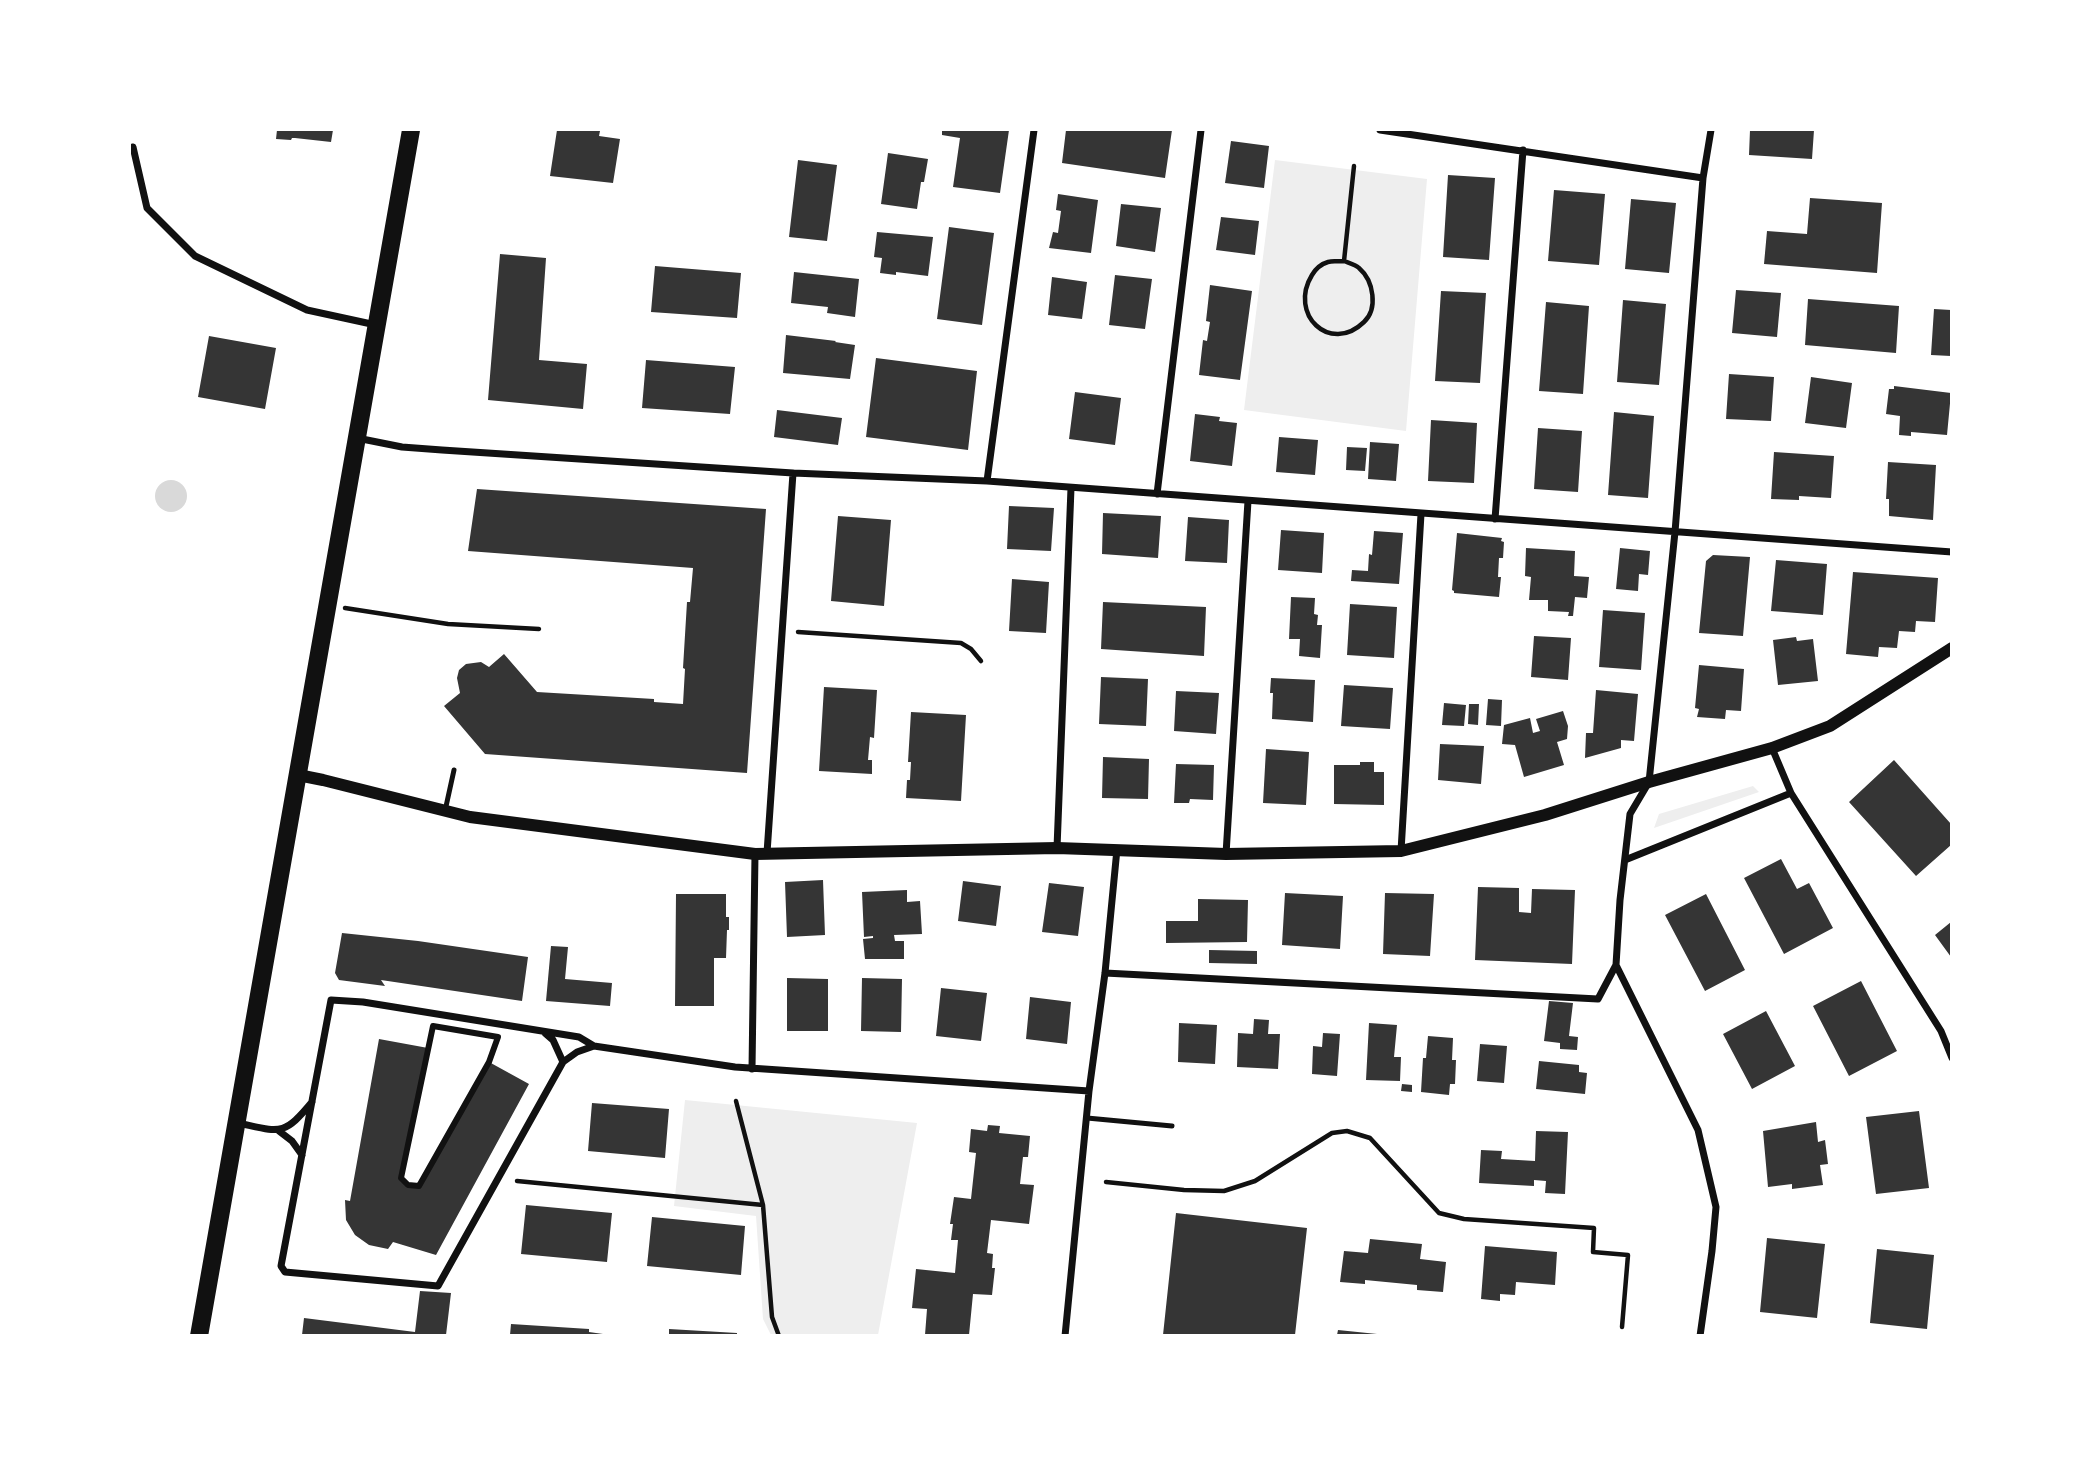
<!DOCTYPE html>
<html>
<head>
<meta charset="utf-8">
<style>
	body { margin:0 }
	#map { position:relative; width:2081px; height:1465px; overflow:hidden; background:#fff; font-family:"Varela Round",sans-serif }
	canvas { display:block }
	.frame { position:absolute; inset:0; border:131px solid #fff; pointer-events:none }
</style>
</head>
<body>
<div id="map">
<canvas width="2081" height="1465"></canvas>
<div class="frame"></div>
</div>
<script>
const g = document.querySelector('canvas').getContext('2d');
g.lineJoin = 'round';
function fill(path, color) { g.fillStyle = color; g.fill(path, 'evenodd'); }
function strokePath(path, color, width, dash) { g.strokeStyle = color; g.lineWidth = width; g.lineCap = dash ? 'butt' : 'round'; g.setLineDash(dash || []); g.stroke(path); }
fill(new Path2D(`
	M1275,160l152,19 -21,252 -162,-21z
	M1753,786l6,6 -105,36 5,-14z
	M685,1100l232,23 -39,212h-107l-8,-16 -7,-103 -82,-10z`), '#eee');
fill(new Path2D(`
	M155 496a16 16 0 1 1 32 0a16 16 0 1 1-32 0Z`), '#d9d9d9');
fill(new Path2D(`
	M277,130h56l-2,12 -36,-4h-3l-1,2 -15,-1z
	M557,130l43,1 -1,5 21,3 -7,44 -63,-7z
	M942,130h67l-9,63 -47,-6 7,-49 -18,-3z
	M1066,130h106l-7,48 -103,-15z
	M1750,130h64l-2,29 -63,-4z
	M1231,141l38,5 -5,42 -39,-5z
	M888,153l40,6 -4,23h-3l-4,27 -36,-5z
	M798,160l39,5 -10,76 -38,-4z
	M1448,175l47,3 -6,82 -46,-3z
	M1554,190l51,4 -6,71 -51,-4z
	M1058,194l40,6 -7,53 -42,-5 4,-16 5,1 3,-22 -5,-1z
	M1810,198l72,5 -5,70 -113,-9 3,-33 40,3z
	M1631,199l45,4 -7,70 -44,-4z
	M1121,204l40,4 -6,44 -39,-6z
	M1221,217l38,4 -4,34 -39,-5z
	M949,227l45,6 -12,92 -45,-6z
	M877,232l56,5 -5,39 -32,-4v3l-16,-2 2,-15 -8,-1z
	M500,254l46,4 -7,102 48,4 -4,45 -95,-9z
	M655,266l86,7 -4,45 -86,-6z
	M794,272l65,7 -4,38 -28,-4 1,-6 -37,-4z
	M1115,275l37,4 -7,50 -36,-4z
	M1052,277l35,5 -5,37 -34,-4z
	M1210,285l42,6 -12,89 -41,-5 4,-35 4,1 3,-19 -4,-1z
	M1736,290l45,3 -4,44 -45,-4z
	M1441,291l45,2 -6,90 -45,-2z
	M1808,299l91,7 -3,47 -91,-8z
	M1623,300l43,4 -7,81 -42,-3z
	M1546,302l43,4 -6,88 -44,-3z
	M1934,309l17,1v46l-20,-1z
	M786,335l50,6 -1,1 20,3 -5,34 -67,-6z
	M209,336l67,12 -11,61 -67,-12z
	M876,358l101,13 -9,79 -102,-13z
	M646,360l89,7 -5,47 -88,-6z
	M1729,374l45,3 -3,44 -45,-2z
	M1811,377l41,6 -6,45 -41,-5z
	M1894,386l57,7 -4,42 -36,-3v4l-12,-1 1,-19 -14,-2 3,-25h5z
	M1075,392l46,6 -6,47 -46,-6z
	M777,410l65,8 -4,27 -64,-8z
	M1614,412l40,4 -6,82 -40,-3z
	M1195,414l25,3 -1,4 18,2 -5,43 -42,-5z
	M1431,420l46,3 -3,60 -46,-2z
	M1538,428l44,3 -4,61 -44,-3z
	M1279,437l39,3 -3,35 -39,-3z
	M1370,442l29,2 -3,37 -28,-2z
	M1347,447l20,1 -2,23 -19,-1z
	M1774,452l60,4 -3,42 -32,-2v4l-28,-1z
	M1888,462l48,3 -3,55 -44,-4v-17h-3z
	M477,489l289,20 -19,264 -262,-19 -41,-48 16,-13 -3,-15 2,-8 7,-6 15,-2 8,5 15,-13 33,38 117,7v3l29,2 2,-35 -2,-1 4,-66h3l3,-34 -225,-17z
	M1009,506l45,2 -3,43 -44,-2z
	M1103,513l58,3 -3,42 -56,-4z
	M838,516l53,4 -7,86 -53,-5z
	M1188,517l41,3 -2,43 -42,-2z
	M1281,530l43,3 -2,40 -44,-3z
	M1374,531l29,2 -4,51 -48,-3 1,-11 16,1 1,-17 3,1z
	M1457,533l45,5 -1,3 3,1 -1,16h-4l-1,19h3l-2,20 -45,-4v-2l-2,-1z
	M1526,548l49,3 -1,25 15,1 -2,21 -12,-1 -2,19h-5l1,-4 -21,-1v-11h-19l2,-23 -6,-1z
	M1620,548l30,3 -2,24 -9,-1 -1,17 -22,-2z
	M1713,555l37,2 -7,79 -44,-3 7,-72z
	M1776,560l51,4 -4,51 -52,-4z
	M1853,572l85,6 -3,44 -19,-1 -1,11 -16,-1 -2,17 -18,-1 -1,10 -32,-3z
	M1012,579l37,3 -3,51 -37,-2z
	M1291,597l24,1 -1,16 4,1 -1,10h5l-2,33 -21,-2 1,-17h-11z
	M1103,602l103,5 -2,49 -103,-7z
	M1350,604l47,3 -3,51 -47,-3z
	M1603,610l42,3 -4,57 -42,-3z
	M1534,636l37,2 -3,42 -37,-3z
	M1796,637l1,4 16,-2 5,42 -40,4 -5,-45z
	M1699,665l45,4 -3,42 -15,-1 -1,9 -28,-2 2,-8 -4,-1z
	M1101,677l47,2 -2,47 -47,-2z
	M1271,678l44,2 -2,42 -41,-3 1,-26h-3z
	M1344,685l49,3 -3,41 -49,-3z
	M824,687l53,3 -3,48 -4,-1 -2,23h4v14l-53,-3z
	M1596,690l42,4 -4,47 -13,-1v8l-36,10 1,-25h7z
	M1176,691l43,2 -3,41 -42,-3z
	M1488,699l14,1 -1,26 -15,-1z
	M1444,703l22,2 -2,21 -22,-1z
	M1469,704h10l-1,21 -10,-1z
	M1563,711l5,15 -1,13 -10,3 7,23 -40,12 -9,-32 -13,-1 2,-19 26,-7 3,15 7,-2 -4,-12z
	M911,712l55,3 -5,86 -55,-3 1,-18h3l1,-18h-3z
	M1440,744l44,2 -3,38 -43,-4z
	M1266,749l43,3 -3,53 -43,-2z
	M1103,757l46,2 -1,40 -46,-1z
	M1894,760l57,64v21l-35,31 -67,-74z
	M1360,762h14v10h10v33l-50,-1v-39h26z
	M1176,764l38,1 -1,35 -23,-1 -1,4h-15z
	M1781,859l16,30 12,-6 24,45 -49,26 -40,-76z
	M823,880l2,55 -38,2 -2,-55z
	M963,881l38,5 -5,40 -38,-5z
	M1049,883l35,4 -6,49 -36,-4z
	M1478,887l41,1v24l12,1 1,-24 43,1 -3,74 -97,-4z
	M907,890v12l13,-1 2,33 -28,1 1,6h9v18h-39l-2,-20 10,-1v-2l-9,1 -2,-45z
	M1285,893l58,3 -3,53 -58,-4z
	M1385,893l49,1 -4,62 -47,-2z
	M676,894h50v23h3v13h-2l-1,28h-12v48h-39z
	M1706,894l39,76 -40,21 -40,-76z
	M1198,899l50,1 -1,42 -81,1v-22h32z
	M1951,922v35l-16,-22z
	M342,933l76,8 110,16 -6,44 -141,-21 4,6 -46,-6 -4,-7z
	M551,946l17,1 -3,32 47,4 -2,23 -64,-5z
	M1209,950l48,1v13l-48,-1z
	M787,978l41,1v52h-41z
	M862,978l40,1 -1,53 -40,-1z
	M1861,981l36,70 -48,25 -36,-70z
	M941,988l46,5 -6,48 -45,-5z
	M1030,997l41,5 -4,42 -41,-5z
	M1549,1001l24,2 -4,33 9,1 -1,13 -17,-1v-6l-16,-2z
	M1766,1011l29,55 -43,23 -29,-55z
	M1254,1019l15,1 -1,14h12l-2,35 -41,-2 1,-34 15,1z
	M1179,1023l38,2 -2,39 -37,-2z
	M1369,1023l28,2 -3,32h7l-1,24 -34,-1z
	M1323,1033l17,1 -3,42 -25,-2 1,-28 9,1z
	M1428,1036l25,2 -1,22h4l-1,24h-5l-1,11 -28,-3 2,-34h3z
	M379,1039l49,9 -27,130 7,7 11,1 70,-124 40,22 -93,171 -43,-13 -5,7 -19,-4 -14,-10 -9,-15 -1,-20 5,1z
	M1480,1044l27,2 -3,37 -27,-2z
	M1539,1061l40,4v7l8,1 -2,21 -49,-5z
	M1402,1084l10,1v7l-11,-1z
	M592,1103l77,6 -4,49 -77,-7z
	M1919,1111l10,77 -53,6 -10,-77z
	M1816,1122l2,20 7,-2 3,24 -8,1 3,20 -31,4v-5l-24,3 -5,-56z
	M988,1125l12,1 -1,7 31,3 -2,21h-5l-3,27 14,1 -5,39 -38,-4 -4,33 6,1 -1,14h3l-3,27 -19,-1 -4,41h-44l2,-26 -15,-1 4,-39 39,4 3,-33h-7l2,-16h-3l4,-27 17,2 5,-46 -7,-1 2,-23 16,2z
	M1536,1131l32,1 -3,62 -20,-1 1,-12 -12,-1v6l-55,-3 2,-33 21,1 -1,8 34,2z
	M526,1205l86,8 -5,49 -86,-8z
	M1176,1213l131,15 -12,107h-132z
	M652,1217l93,9 -4,49 -94,-9z
	M1767,1238l58,6 -8,74 -57,-6z
	M1370,1239l52,5 -2,15 26,3 -3,30 -26,-2v-5l-52,-5v4l-25,-2 4,-31 24,2z
	M1485,1246l72,6 -2,33 -39,-3 -1,13 -15,-1v7l-19,-2z
	M1877,1249l57,6 -7,74 -57,-6z
	M420,1291l31,2 -5,42h-144l2,-17 111,14z
	M511,1324l78,5v3l14,2v1h-93z
	M669,1329l68,4v2h-68z
	M1338,1330l39,4v1h-40z`), '#353535');
strokePath(new Path2D(`
	M1344,261c5,2 12,4 15,7 15,13 19,41 5,54 -34,33 -76,-8 -52,-47 3,-5 9,-11 16,-13 5,-1 11,-1 16,-1l10,-95
	M345,608l103,16 91,5
	M798,632l163,11 10,6 10,12
	M517,1181l246,24 -27,-104
	M1106,1182l78,8 40,1 31,-10 77,-48 15,-2 23,7 69,75 25,6 130,9 -1,24 35,3 -6,72
	M763,1205l9,112 7,19`), '#111', 4.5);
strokePath(new Path2D(`
	M445,811l9,-41
	M1087,1118l85,8`), '#111', 5);
strokePath(new Path2D(`
	M433,1026l65,11 -9,25 -70,124 -11,-1 -7,-7z`), '#111', 6);
strokePath(new Path2D(`
	M1380,130l323,48
	M133,147l14,61 48,48 112,54 69,15
	M357,438l45,9 40,3 351,23 194,8 965,71
	M987,481l47,-351
	M1157,494l44,-364
	M1495,519l28,-369
	M1772,748l19,45 150,238 11,27
	M1057,848l14,-360
	M1401,851l20,-337
	M767,853l26,-380
	M1226,854l22,-353
	M1625,860l166,-67
	M1105,973l493,26 18,-34
	M545,1033l8,7 10,22
	M594,1046l-17,6 -14,10 -125,224 -153,-14 -4,-6 50,-266 32,2 216,35 15,9 141,21 354,24
	M752,1069l3,-215
	M238,1123c42,9 45,14 74,-21
	M279,1131l13,10 10,14
	M1065,1336l24,-245 16,-118 12,-124
	M1700,1336l12,-85 4,-44 -18,-77 -82,-165 4,-65 10,-86 19,-32 26,-250 28,-354 8,-48`), '#111', 7);
strokePath(new Path2D(`
	M298,775l25,5 147,37 285,37 302,-6 169,6 175,-3 144,-36 104,-33 123,-34 58,-22 122,-78`), '#111', 12);
strokePath(new Path2D(`
	M199,1336l212,-1206`), '#111', 18);
</script>
</body>
</html>
